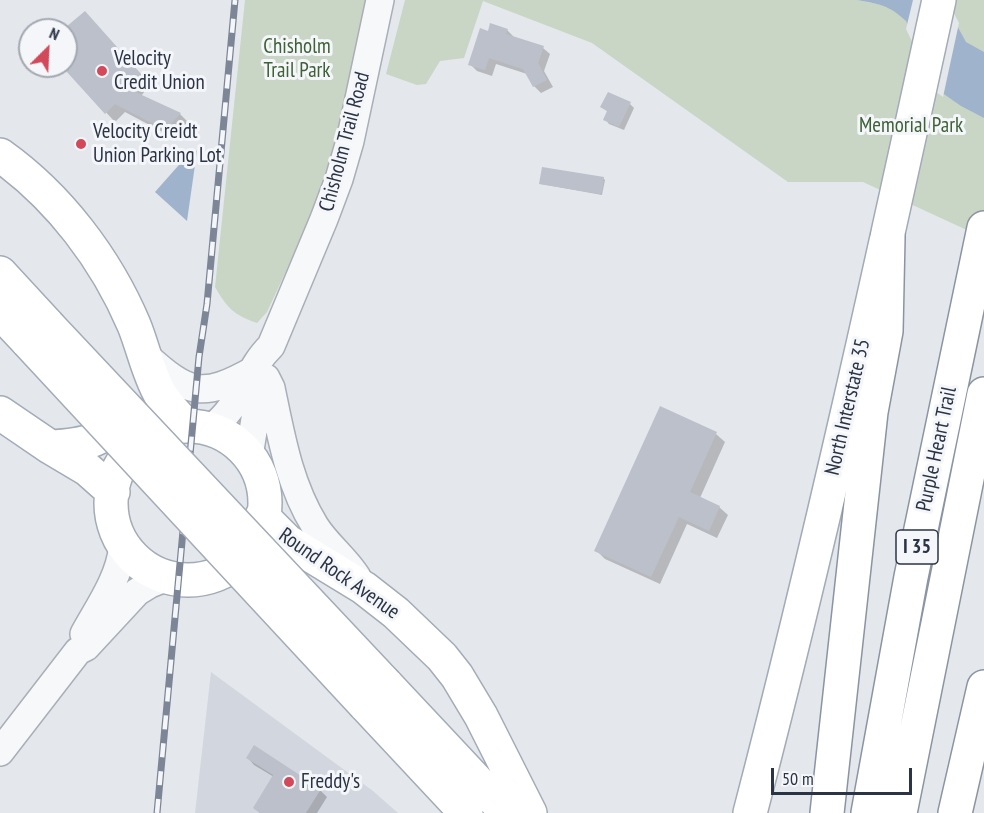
<!DOCTYPE html>
<html>
<head>
<meta charset="utf-8">
<style>
	body { margin:0 }
	#map { position:relative; width:984px; height:813px; overflow:hidden; background:#e4e7ec; font-family:"PT Sans Narrow",sans-serif }
	canvas { display:block }
	.north { position:absolute; left:18px; top:18px; width:60px; height:60px; box-sizing:border-box; background:#f4f6f9; border:2px solid #a4a8b1; border-radius:50%; rotate:24deg; font-size:16px; font-weight:700; line-height:24px; text-align:center; color:#2b3445 }
	.north::after { content:''; display:block; margin:auto; width:21px; height:27px; background:#d1495b; clip-path:polygon(50% 0,100% 100%,50% 72%,0 100%) }
	.scale { position:absolute; left:771px; top:768px; width:141px; height:27px; box-sizing:border-box; border:3px solid #2b3445; border-top:0; padding-left:8px; font-size:18px; line-height:21px; white-space:nowrap; color:#2b3445; -webkit-text-stroke:4px #f4f6f9; paint-order:stroke }
</style>
</head>
<body>
<div id="map">
<canvas width="984" height="813"></canvas>
<div class="north">N</div>
<div class="scale">50 m</div>
</div>
<script>
const g = document.querySelector('canvas').getContext('2d');
g.lineJoin = 'round';
function fill(path, color) { g.fillStyle = color; g.fill(path, 'evenodd'); }
function strokePath(path, color, width, dash) { g.strokeStyle = color; g.lineWidth = width; g.lineCap = dash ? 'butt' : 'round'; g.setLineDash(dash || []); g.stroke(path); }
function label(font, color, halo, rows, align = 'center') {
  g.font = font + ' "PT Sans Narrow",sans-serif'; g.lineWidth = 6; g.setLineDash([]); g.textBaseline = 'middle'; g.strokeStyle = halo; g.fillStyle = color; for (const [text, x, y, turn = 0] of rows) {
    g.save(); g.translate(x, y); g.rotate((+turn || 0) * Math.PI / 180); g.textAlign = isNaN(turn) ? turn : align; if (halo) g.strokeText(text, 0, 0); g.fillText(text, 0, 0); g.restore();
  }
}
fill(new Path2D(`
	M211,672l162,119 25,22h-203z`), '#d2d6de');
fill(new Path2D(`
	M245,0h123l-20,95 -33,114 -48,103 -10,11c-23,-8 -30,-15 -42,-36z
	M405,0h452l31,6 9,7 14,-13h73v238l-121,-56h-75l-196,-139 -109,-42 -19,57 -24,3 -14,23 -9,1 -31,-11z`), '#c9d6c5');
fill(new Path2D(`
	M857,0h86l23,42 18,10v66l-23,-12 -23,-16 -32,-69c-17,-16 -27,-17 -49,-21z
	M193,149l4,2 -10,70 -32,-29z`), '#9fb4cc');
fill(new Path2D(`
	M913,0h34l12,23 -16,74 -7,-5 -30,-63z`), '#e4e7ec');
fill(new Path2D(`
	M84,13l66,72 -9,11 39,18 9,9 -15,15 -49,-26 -10,10 -52,-56h3l-1,-36z
	M507,30l7,7 29,11 7,6 -6,17 9,16 -12,6 -7,-7 -7,-12 -31,-10 -4,12 -15,-5 -7,-7 19,-32z
	M630,104l4,4 -10,22 -15,-6 -4,-5 3,-7 -6,-5z
	M603,178l2,2 -3,15 -61,-11z
	M716,434l9,8 -25,56 19,9 9,8 -11,23 -30,-14 -27,60 -55,-25 -9,-9z
	M248,758l72,32 7,7 -10,16h-57l-6,-5 20,-31 -20,-12z`), '#0003');
fill(new Path2D(`
	M85,11l57,64 -11,15 50,23 -16,17 -50,-26 -10,10 -39,-43v-44z
	M490,23l18,6 -2,5 38,12 -6,17 9,17 -14,7 -10,-18 -34,-11 -4,12 -17,-5 12,-37 8,3z
	M608,92l23,10 -12,25 -16,-7 4,-9 -7,-4z
	M542,167l62,10 -2,15 -2,2 -61,-10z
	M660,406l57,26 -27,60 30,14 -11,25 -30,-14 -28,60 -57,-26z
	M254,745l67,44 -15,24h-46l-7,-5 20,-33 -27,-17z`), '#bbc0ca');
const minor = new Path2D(`
	M145,355c44,40 57,44 109,15
	M266,378l5,10c10,48 18,96 44,138 12,19 30,32 42,51
	M210,429c33,-24 35,-58 61,-83l53,-127 15,-40 11,-38 30,-141
	M249,456l6,-37 11,-41
	M84,634c16,-29 35,-55 39,-88
	M0,752l78,-101 8,-4 51,-55 13,-8 15,-6`);
const major = new Path2D(`
	M0,155c59,42 106,104 134,170 9,22 14,48 26,69 7,12 16,21 26,31
	M0,273l48,52
	M0,312l28,30
	M0,413l50,34 37,22 26,23
	M111 503a77 77 0 1 1 154 0a77 77 0 1 1-154 0Z
	M50,447c37,-2 56,-6 78,-37
	M262,516l25,25 77,47 32,25 46,44 15,19 24,40 49,97
	M386,684l121,129
	M365,705l101,108
	M750,813c70,-269 130,-541 189,-813`);
const highway = new Path2D(`
	M827,813l44,-401 15,-81 2,-94
	M868,813l43,-236 73,-349
	M900,813l84,-419
	M955,813l29,-126`);
strokePath(minor, '#a9aeb7', 30);
strokePath(major, '#a3abb8', 36);
strokePath(highway, '#8b94a3', 36);
strokePath(minor, '#f7f8fa', 27);
strokePath(major, '#fff', 33);
strokePath(highway, '#fff', 33);
const rail = new Path2D(`
	M157,813l42,-456 8,-53 28,-304`);
strokePath(rail, '#7d8696', 7);
strokePath(rail, '#f4f6f9', 4.5, [14]);
const majorBridge = new Path2D(`
	M48,325l338,359
	M28,342l337,363`);
strokePath(majorBridge, '#a3abb8', 36, []);
strokePath(majorBridge, '#fff', 33);
for (const [x, y, r, color] of [
	[102,71,6,"#d1495b"],
	[81,144,6,"#d1495b"],
	[289,782,6,"#d1495b"]
]) { const dot = new Path2D(); dot.arc(x, y, r, 0, 2 * Math.PI); g.fillStyle = color; g.fill(dot); strokePath(dot, '#f4f6f9', 2); }
for (const [x, y, w] of [
	[917,547,42]
]) { const box = new Path2D(); box.roundRect(x - w / 2, y - 17, w, 34, 4.5); g.fillStyle = '#f4f6f9'; g.fill(box); strokePath(box, '#2b3445', 1.5); }
label('bold 20px', '#2b3445', null, [
	["I 35",917,547]
]);
label('21px', '#3f6138', '#f4f6f9', [
	["Chisholm",297,47],
	["Trail Park",297,71],
	["Memorial Park",911,126]
]);
label('21px', '#2b3445', '#f4f6f9', [
	["Velocity",114,59],
	["Credit Union",114,83],
	["Velocity Creidt",93,132],
	["Union Parking Lot",93,156],
	["Freddy's",301,782]
], 'left');
label('21px', '#2b3445', '#f4f6f9', [
	["Chisholm Trail Road",345,142,-75],
	["North Interstate 35",848,407,-77],
	["Purple Heart Trail",937,449,-78],
	["Round Rock Avenue",339,574,35]
]);
</script>
</body>
</html>
